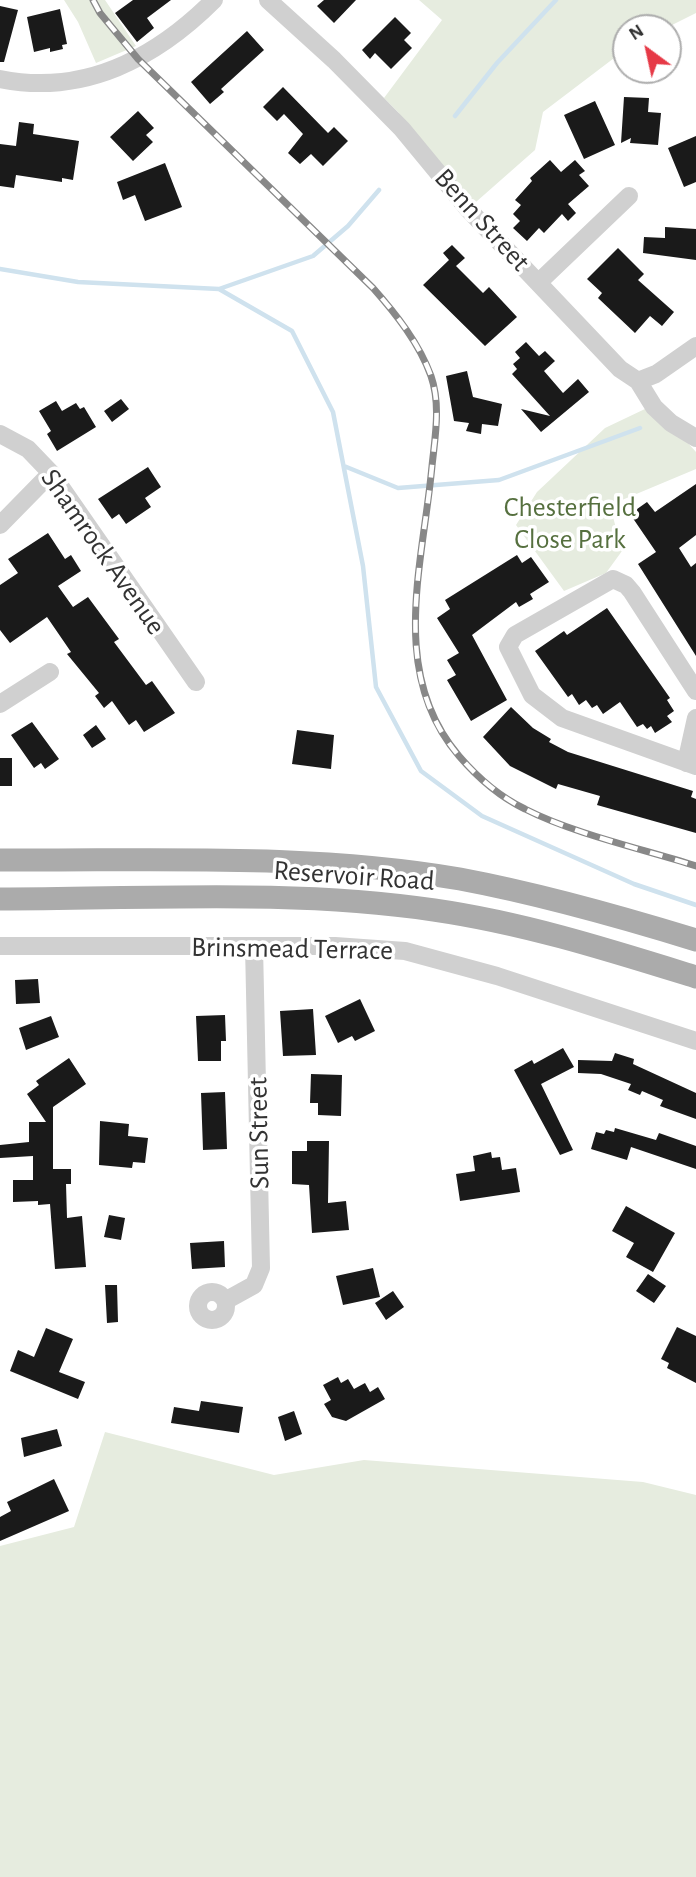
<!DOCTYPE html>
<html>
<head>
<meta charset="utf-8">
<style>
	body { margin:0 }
	#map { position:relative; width:696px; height:1877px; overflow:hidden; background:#fff; font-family:"Alegreya Sans",sans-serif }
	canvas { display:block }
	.north { position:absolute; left:612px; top:14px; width:70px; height:70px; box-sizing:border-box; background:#fff; border:2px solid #adadad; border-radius:50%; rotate:327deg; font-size:19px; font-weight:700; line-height:28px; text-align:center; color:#333 }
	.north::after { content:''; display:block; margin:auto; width:24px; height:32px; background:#e63946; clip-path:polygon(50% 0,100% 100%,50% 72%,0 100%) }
</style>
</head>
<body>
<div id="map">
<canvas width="696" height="1877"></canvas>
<div class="north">N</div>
</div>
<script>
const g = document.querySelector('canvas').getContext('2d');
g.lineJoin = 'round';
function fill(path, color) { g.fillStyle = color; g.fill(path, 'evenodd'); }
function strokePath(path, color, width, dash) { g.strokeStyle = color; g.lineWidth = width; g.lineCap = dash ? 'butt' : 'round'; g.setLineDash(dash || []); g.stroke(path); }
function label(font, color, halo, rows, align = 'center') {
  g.font = font + ' "Alegreya Sans",sans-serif'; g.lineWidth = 7; g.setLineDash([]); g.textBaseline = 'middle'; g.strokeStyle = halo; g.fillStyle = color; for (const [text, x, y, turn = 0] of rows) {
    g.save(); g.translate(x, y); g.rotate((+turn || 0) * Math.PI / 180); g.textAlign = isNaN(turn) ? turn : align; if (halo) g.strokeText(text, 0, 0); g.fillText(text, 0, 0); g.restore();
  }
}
fill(new Path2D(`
	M64,0h41l31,46 -40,17 -18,-41z
	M419,0h277v13l-30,15h-40v21l-83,63 -8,38 -67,59 -70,-97 -14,-14 58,-78z
	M647,408l32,25 17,19v17l-74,31 -10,13 10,38 -16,22 -42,18 -48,-66 21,-33 68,-64z
	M105,1432l169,43 90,-15 279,22 53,13v382h-696v-331l74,-19z`), '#e6ecdf');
strokePath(new Path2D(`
	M455,116l42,-53 59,-63
	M0,269l78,13 141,7 94,-33 35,-30 31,-36
	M219,289l73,42 41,81 30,154 13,121 45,84 61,45 152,68 62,21
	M344,466l54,22 101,-8 141,-52`), '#cfe2ee', 4.5);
fill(new Path2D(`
	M133,0h38l-24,18 7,10 -17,14 -22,-29z
	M324,0h32l-22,23 -17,-17z
	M0,6l18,4 -14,52h-4z
	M60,9l7,35 -5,1 1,4 -13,3v-4l-16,4 -7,-35z
	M395,17l16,16 -7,7 8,8 -21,21 -16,-16 -5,6 -8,-9z
	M247,31l17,19 -43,39 3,3 -14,12 -19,-22z
	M283,87l45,46 6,-6 14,14 -25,25 -12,-12 -11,10 -12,-11 15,-19 -19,-20 -7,7 -14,-14z
	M624,97l25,1 -1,14 13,1 -3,32 -28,-2 1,-5 -10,5z
	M595,101l20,44 -31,14 -20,-44z
	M138,111l16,17 -8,7 7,7 -20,19 -23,-24z
	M19,122l15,2 -1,10 46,7 -6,39 -11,-2v4l-46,-7 -2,13 -14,-2v-42l16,2z
	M696,136v46l-12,5 -16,-39z
	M550,160l11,12 14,-12 10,11 -6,4 10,11 -21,18 8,9 -8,8 -6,-7 -18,19 -5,-5 -12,13 -14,-13 7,-7 -7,-7 8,-9 -6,-5 17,-19 -2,-3z
	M165,163l17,44 -37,14 -10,-26 -12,5 -6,-18z
	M665,227l31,2v31l-53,-7 1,-16 21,1z
	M452,245l13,13 -9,8 27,27 6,-6 28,30 -32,29 -62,-61 26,-25 -6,-7z
	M618,248l26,26 -6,6 36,32 -12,14 -12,-10 -15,17 -37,-35 4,-5 -15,-14z
	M526,342l13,14 6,-5 10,10 -11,10 19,22 15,-14 11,13 -48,40 -20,-23 29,7 -38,-42 5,-5 -4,-5 7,-6 -5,-6z
	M467,371l6,26 29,7 -4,22 -16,-2 -1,10 -15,-3 3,-8 -15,-2 -8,-45z
	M121,399l8,10 -17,13 -8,-11z
	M56,401l6,10 14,-8 4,6 4,-2 12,20 -39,24 -10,-17 4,-3 -12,-20z
	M148,467l13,20 -16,11 6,9 -25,17 -7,-10 -7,5 -14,-20z
	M696,484v51l-17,13 12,19 5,-4v93l-58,-92 18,-12 -26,-38 17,-12 8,10z
	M48,533l17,26 6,-4 10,16 -23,15 15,21 15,-10 31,42 -5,3 32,43 6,-4 23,32 -31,19 -8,-12 -7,5 -17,-24 -8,7 -9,-12 4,-3 -32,-39 4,-2 -24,-35 -37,26 -10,-13v-45l18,-12 -10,-14z
	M517,555l5,8 9,-6 18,25 -19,12 3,5 -14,8 -3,-5 -44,33 35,65 -36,21 -24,-41 9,-5 -9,-15 12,-7 -22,-35 13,-9 -5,-9z
	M607,608l63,90 -3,2 7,11 -7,5 5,6 -17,11 -4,-7 -4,3 -4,-5 -6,3 -17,-25 -17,12 -6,-9 -5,3 -6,-8 -7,5 -7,-11 -4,3 -33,-46 29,-20 3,4z
	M511,707l22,21 18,11 -2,3 19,10 125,39 -2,6 5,2v34l-99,-28 3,-9 -42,-12 -2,5 -46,-23 -27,-29z
	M32,722l27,37 -14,10 -4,-6 -7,5 -23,-33z
	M96,725l10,14 -14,9 -9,-13z
	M297,730l37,5 -3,34 -39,-5z
	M0,758h12v28h-12z
	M38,979l2,24 -24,1 -1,-24z
	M360,999l15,32 -20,10 -3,-5 -14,7 -13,-27z
	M313,1009l3,46 -33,1 -3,-45z
	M225,1015l1,26h-5v20h-23l-2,-45z
	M51,1016l8,21 -33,13 -7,-22z
	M563,1048l11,19 -33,17 32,66 -13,5 -46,-85 18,-10 2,4z
	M615,1053l19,6 -1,5 63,29v26l-36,-13 3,-6 -21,-9 -2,4 -12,-5 3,-6 -30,-10 -23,-1v-13l34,1z
	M69,1058l17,26 -33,23v62h18v15h-5l1,34 15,-2 4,51 -31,2 -5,-65 -12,1v-4l-25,1v-22h20v-24l-33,2v-13l29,-3v-20h17l-19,-28 12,-9 -3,-4z
	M311,1074l31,1 -1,41 -23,-1v-12h-8z
	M225,1092l2,57 -24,1 -2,-57z
	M100,1121l29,3 -1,12 20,2 -3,25 -12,-1 -1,6 -33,-3z
	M615,1128l41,12 3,-7 37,13v23l-65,-22 -4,13 -36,-11 5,-17 8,2 2,-4 8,2z
	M307,1141h22l-1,62 18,-2 3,29 -37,3 -3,-48 -17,-1v-33h15z
	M491,1152l1,6 8,-1 2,13 14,-2 4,24 -60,9 -4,-27 19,-3 -2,-15z
	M626,1206l49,27 -22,39 -27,-15 8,-14 -22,-12z
	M109,1215l16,3 -4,22 -17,-3z
	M224,1241l1,26 -33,2 -2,-26z
	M373,1268l7,29 -37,8 -7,-29z
	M648,1274l18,12 -12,17 -18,-12z
	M105,1285h12l1,37 -11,1z
	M393,1291l11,16 -18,13 -11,-17z
	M677,1327l19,9v47l-29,-15 2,-5 -8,-4z
	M46,1328l27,11 -14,33 26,10 -7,17 -68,-28 8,-21 16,7z
	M338,1377l3,6 7,-4 6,10 11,-6 5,9 8,-5 7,12 -39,22 -14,-4 -8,-13 7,-4 -8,-15z
	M201,1401l42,6 -4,26 -68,-10 3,-16 25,4z
	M294,1411l8,23 -17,7 -7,-24z
	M57,1429l5,17 -38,11 -3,-19z
	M54,1479l15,32 -69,30v-24l11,-6 -4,-9z`), '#1a1a1a');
strokePath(new Path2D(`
	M268,0l66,60 68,69 66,80 152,160 18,12 16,26 17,16 25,15
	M0,79c84,17 156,-21 214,-79
	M539,282l90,-86
	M638,381l18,-7 40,-28
	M0,434l28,15 23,24 145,209
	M0,525l51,-52
	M696,691l-64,-99 -6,-7 -13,-6 -98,56 -7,12 24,48 30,23 134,48
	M0,704l50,-32
	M686,763l10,-45
	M0,946h335l70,5 92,25 199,65
	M198 1306a14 14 0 1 1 28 0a14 14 0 1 1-28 0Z
	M225,1301l29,-16 7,-17 -7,-322`), '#d0d0d0', 18);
strokePath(new Path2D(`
	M0,860c153,1 309,-7 460,19 80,15 158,37 236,61
	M0,899c144,0 292,-10 434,11 90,13 175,40 262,67`), '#ababab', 23);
const rail = new Path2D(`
	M93,0l7,13 38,46 235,229c23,26 46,55 58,88 10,29 4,61 1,90 -9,98 -44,207 27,290 18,21 41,41 66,53 49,25 118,40 171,57`);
strokePath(rail, '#888', 7);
strokePath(rail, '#fff', 4.5, [13]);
label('28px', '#333', '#fff', [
	["Benn Street",482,220,48],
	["Shamrock Avenue",103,552,55],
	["Reservoir Road",354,876,4],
	["Brinsmead Terrace",292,949,1],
	["Sun Street",259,1133,-91]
]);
label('28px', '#56703f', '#fff', [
	["Chesterfield",570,508],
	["Close Park",570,540]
]);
</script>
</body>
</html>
